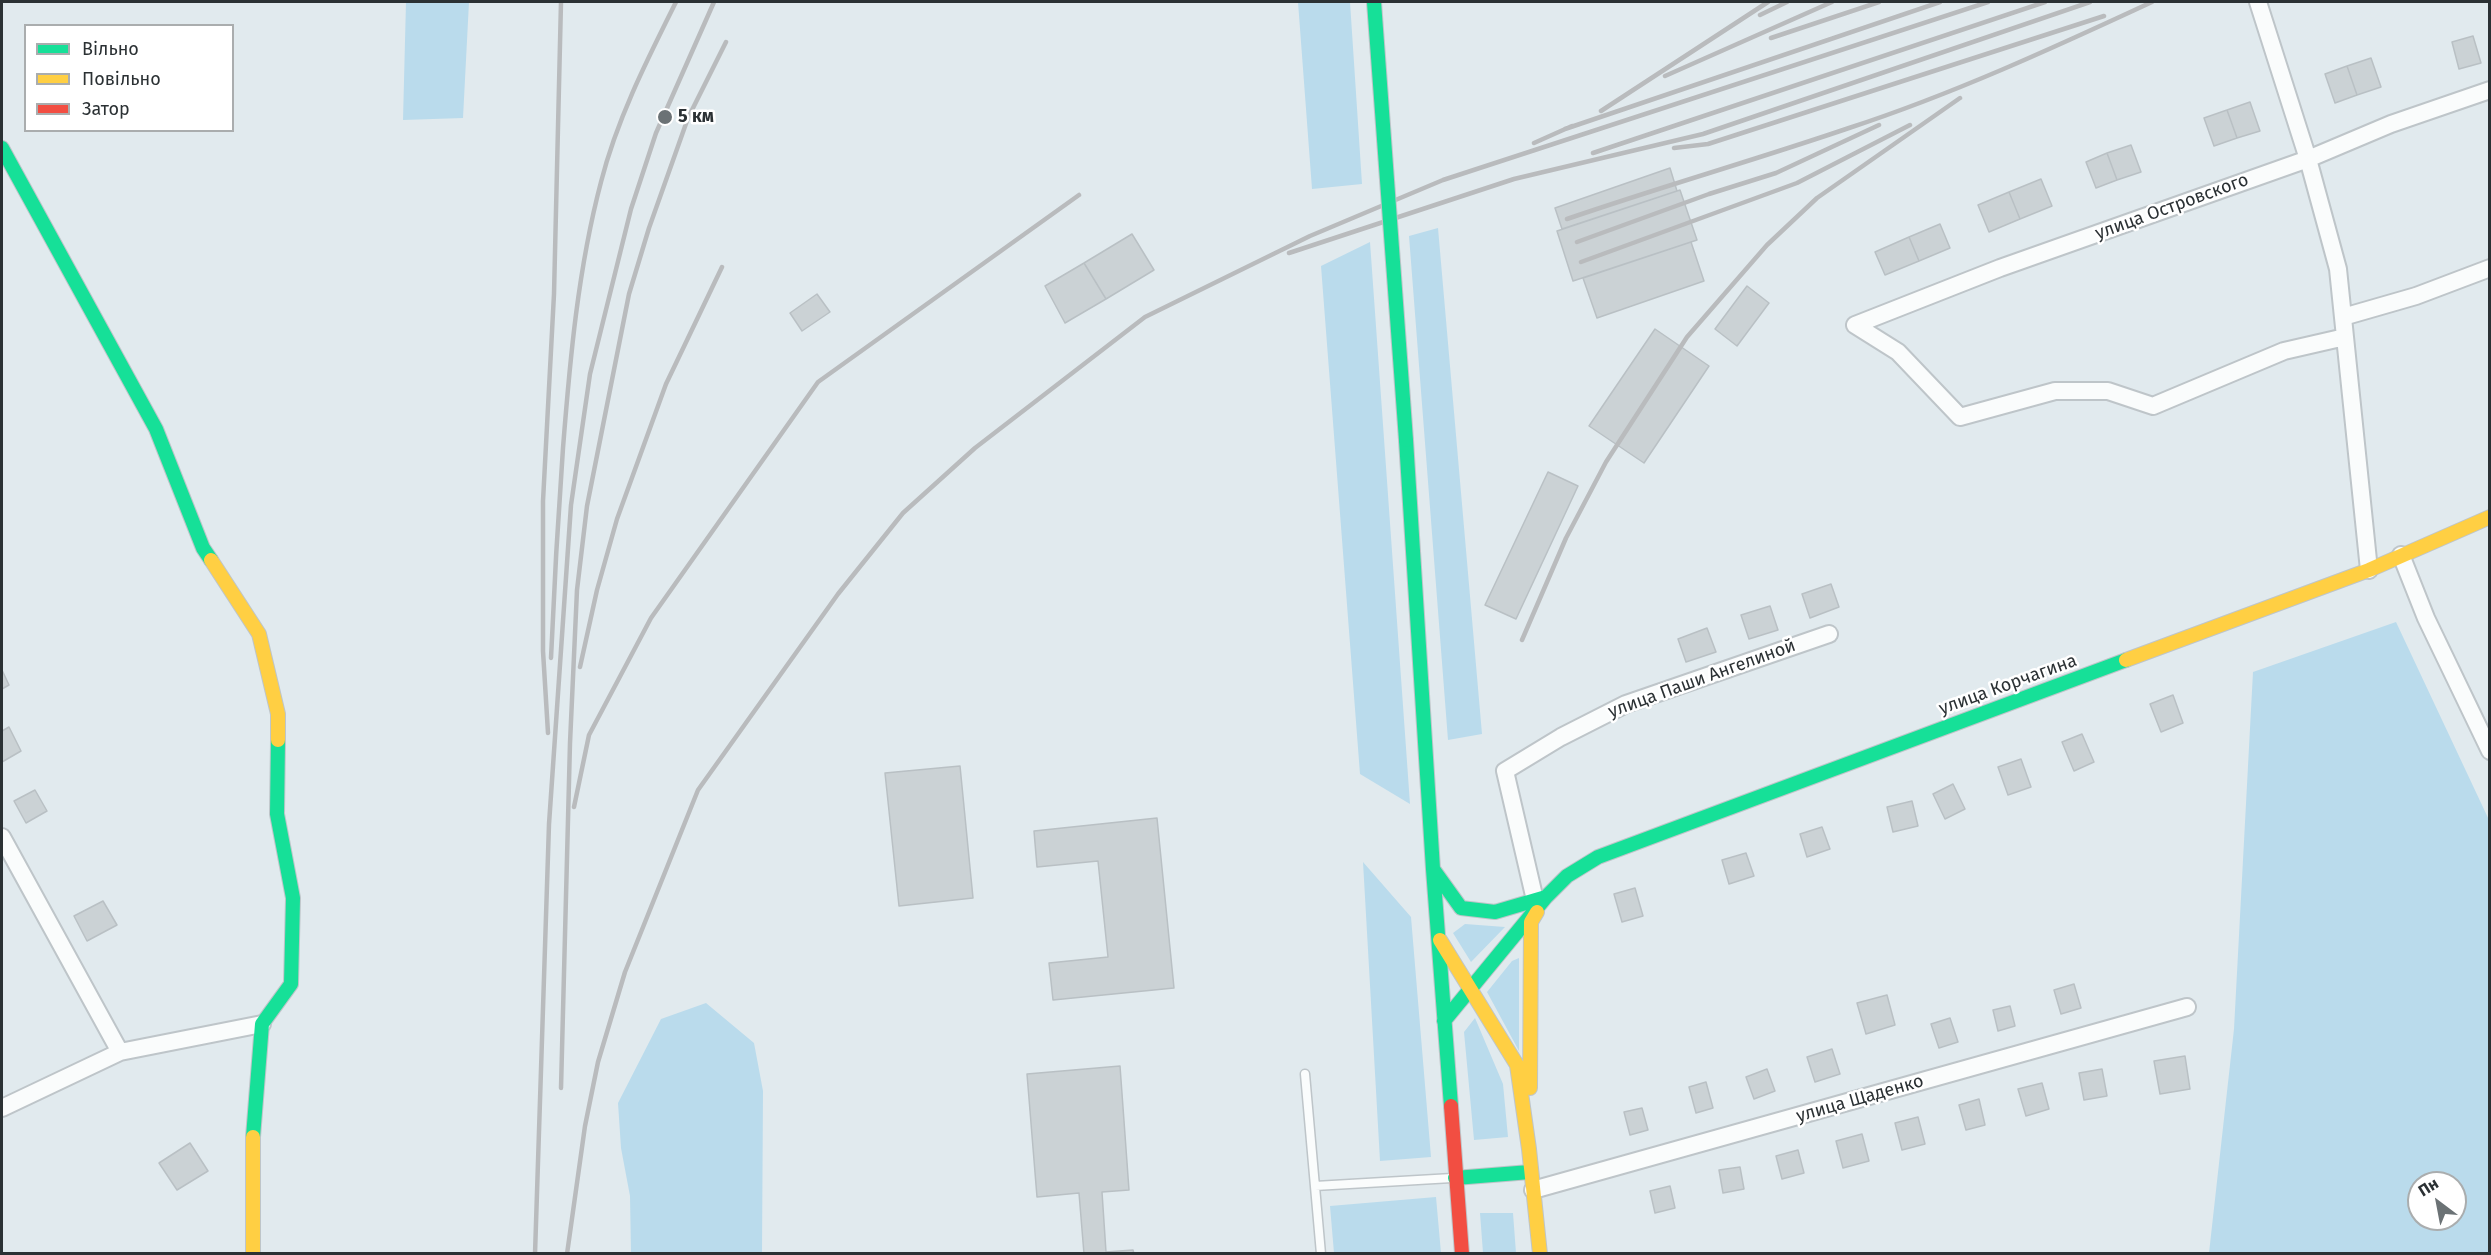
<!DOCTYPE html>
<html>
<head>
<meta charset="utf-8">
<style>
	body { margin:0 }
	#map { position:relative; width:2491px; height:1255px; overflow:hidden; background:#e1eaee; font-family:"Fira Sans",sans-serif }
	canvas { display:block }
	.frame { position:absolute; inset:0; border:3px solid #2b3134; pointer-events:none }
	.legend { position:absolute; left:24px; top:24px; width:210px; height:108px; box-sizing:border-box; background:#fff; border:2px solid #aaadae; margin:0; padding:8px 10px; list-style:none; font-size:18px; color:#2b3134 }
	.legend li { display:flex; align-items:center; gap:12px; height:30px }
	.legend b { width:30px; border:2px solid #aaadae }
	.north { position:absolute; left:2407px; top:1171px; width:60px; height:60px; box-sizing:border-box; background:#fff; border:2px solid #aaadae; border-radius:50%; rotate:328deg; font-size:16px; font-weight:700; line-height:24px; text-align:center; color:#2b3134 }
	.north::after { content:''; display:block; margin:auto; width:21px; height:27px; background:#6b7275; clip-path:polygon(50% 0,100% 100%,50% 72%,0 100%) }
</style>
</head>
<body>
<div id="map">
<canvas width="2491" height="1255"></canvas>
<div class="frame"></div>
<ul class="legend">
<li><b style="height:8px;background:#16e098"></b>Вільно</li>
<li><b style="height:8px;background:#ffcf43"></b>Повільно</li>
<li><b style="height:8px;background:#f24e42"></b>Затор</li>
</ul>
<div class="north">Пн</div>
</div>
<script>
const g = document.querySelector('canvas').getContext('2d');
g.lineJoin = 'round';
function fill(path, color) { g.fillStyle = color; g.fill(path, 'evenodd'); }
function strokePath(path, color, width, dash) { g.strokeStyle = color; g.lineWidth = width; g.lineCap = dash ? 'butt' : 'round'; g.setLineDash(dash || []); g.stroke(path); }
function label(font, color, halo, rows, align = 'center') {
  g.font = font + ' "Fira Sans",sans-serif'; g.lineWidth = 5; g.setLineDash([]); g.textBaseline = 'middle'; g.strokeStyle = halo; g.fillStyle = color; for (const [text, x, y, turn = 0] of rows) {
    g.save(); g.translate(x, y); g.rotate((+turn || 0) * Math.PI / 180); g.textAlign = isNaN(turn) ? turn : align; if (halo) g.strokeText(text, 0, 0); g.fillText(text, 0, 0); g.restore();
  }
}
fill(new Path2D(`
	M406,2h63l-6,116 -60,2z
	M1298,2h52l12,182 -50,5z
	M1438,228l44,506 -34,6 -39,-504z
	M1370,242l40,562 -50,-30 -39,-508z
	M2396,622l93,198v433h-280l25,-224 19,-357zM2419,1183h36v36h-36z
	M1363,862l48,55 20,240 -51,4z
	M1465,924l40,3 -34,35 -18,-29z
	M1519,958v93l-32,-59 25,-31z
	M706,1003l48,40 9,48 -1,162h-131l-1,-57 -9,-48 -3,-45 43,-84z
	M1475,1018l28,66 5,53 -34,3 -10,-108z
	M1436,1197l5,56h-107l-4,-47z
	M1480,1213h33l3,40h-33z`), '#badbec');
const building = new Path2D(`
	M2473,36l8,27 -22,6 -7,-27z
	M2371,58l10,29 -24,8 -10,-29z
	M2347,66l10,29 -22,8 -10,-29z
	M2250,102l10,29 -23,7 -10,-28z
	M2227,110l10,28 -23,8 -10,-28z
	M2131,145l10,27 -24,8 -10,-27z
	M2107,153l10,27 -21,8 -10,-26z
	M1670,168l7,23 -115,38 -7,-21z
	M2041,179l11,27 -32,13 -11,-27z
	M1680,190l17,50 -124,41 -16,-50z
	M2009,192l11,27 -31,13 -11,-27z
	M1940,224l10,24 -31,13 -10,-24z
	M1132,234l22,36 -48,29 -22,-36z
	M1909,237l10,24 -34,14 -10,-23z
	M1691,242l13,39 -107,37 -14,-40z
	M1084,263l22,36 -41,24 -20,-37z
	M1747,286l22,17 -32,43 -22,-17z
	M817,294l13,18 -28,19 -12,-18z
	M1655,329l54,37 -65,97 -55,-37z
	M1548,472l30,14 -62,133 -31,-14z
	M1831,584l8,23 -29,11 -8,-24z
	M1770,606l8,24 -29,9 -8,-24z
	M1707,628l9,24 -30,10 -8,-23z
	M2,670l7,15 -7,4z
	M2173,695l10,28 -22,9 -11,-28z
	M9,727l12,24 -19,11v-31z
	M2082,734l12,28 -20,9 -12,-29z
	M2021,759l10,28 -23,8 -10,-28z
	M960,766l13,132 -74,8 -14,-133z
	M1953,784l12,25 -20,10 -12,-25z
	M35,790l12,21 -21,12 -12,-22z
	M1912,801l6,25 -25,6 -6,-25z
	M1157,818l17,170 -121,12 -4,-37 59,-6 -10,-96 -61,6 -3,-36z
	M1822,827l8,22 -23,8 -7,-23z
	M1746,853l8,23 -25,8 -7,-24z
	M1635,888l8,28 -21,6 -8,-28z
	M103,901l14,24 -30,16 -13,-25z
	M2074,984l7,24 -20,6 -7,-24z
	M1887,995l8,30 -29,9 -9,-31z
	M2010,1006l5,20 -17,5 -5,-21z
	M1950,1018l8,24 -19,6 -8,-24z
	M1832,1049l8,25 -25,8 -8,-25z
	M2185,1056l5,33 -30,5 -6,-33z
	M1120,1066l9,124 -27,2 4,60 27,-2 1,4h-50l-5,-61 -42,4 -10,-123z
	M1767,1069l8,22 -21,8 -8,-22z
	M2102,1069l5,27 -23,4 -5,-27z
	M1706,1082l7,26 -17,5 -7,-26z
	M2042,1083l7,26 -23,7 -8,-27z
	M1979,1099l6,26 -19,5 -7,-25z
	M1642,1108l6,22 -18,5 -6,-23z
	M1918,1117l7,27 -23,6 -7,-27z
	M1862,1134l7,27 -26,7 -7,-27z
	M190,1143l18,28 -31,19 -18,-27z
	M1798,1150l6,23 -22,6 -6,-23z
	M1740,1167l4,22 -21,4 -4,-23z
	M1670,1186l5,22 -20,5 -5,-22z`);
fill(building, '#cbd2d5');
strokePath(building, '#b9c0c4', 1.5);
const lane = new Path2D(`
	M1305,1074l16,180
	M1315,1186l137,-8`);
const street = new Path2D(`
	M2258,2l50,157 30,110 31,301
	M2343,317l73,-21 74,-28
	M1855,325l145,-57 308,-109 83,-35 99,-34
	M1855,325l43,27 62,65 95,-26h53l45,15 131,-55 61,-14
	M2401,555l25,63 64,133
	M2,837l118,215 142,-28
	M1535,900l-30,-129 56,-34 65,-33 203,-70
	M2,1108l118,-56
	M1533,1190l654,-183`);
const fast = new Path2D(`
	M2,148l154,281 47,119 8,12
	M1406,440l27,429 18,237
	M1433,869l28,39 34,4 51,-15
	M1444,1021l102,-124 21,-21 31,-19 528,-197
	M253,1137l9,-113 29,-40 2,-86 -16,-84 1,-74
	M1455,1178l75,-6`);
const slow = new Path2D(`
	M211,560l48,74 19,80v26
	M2126,660l243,-90 121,-53
	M1440,940l77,125 12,84 11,105
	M1530,1088l1,-166 6,-10
	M253,1254v-117`);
const jam = new Path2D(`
	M1451,1106l11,148`);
strokePath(lane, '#bec5c9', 11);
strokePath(street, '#bec5c9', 20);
strokePath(fast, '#bec5c9', 16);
strokePath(slow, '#bec5c9', 16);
strokePath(jam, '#bec5c9', 16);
strokePath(lane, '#fafcfc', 8);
strokePath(street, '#fafcfc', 16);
strokePath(fast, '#16e098', 14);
strokePath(slow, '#ffcf43', 14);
strokePath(jam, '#f24e42', 14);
strokePath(new Path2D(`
	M1760,15l27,-13
	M1771,38l108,-36
	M1665,76l167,-74
	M1601,111l167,-109
	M1565,129l375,-127
	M1534,143l38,-17
	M1674,148l34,-4 396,-128
	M1593,153l452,-151
	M1567,219c93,-32 188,-59 282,-91 104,-34 204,-80 303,-126
	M1577,242l132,-48 67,-21 103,-48
	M1289,253l225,-74 189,-45 387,-132
	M1581,262l216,-79 113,-58
	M1522,640l44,-102 40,-76 81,-125 80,-92 50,-47 143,-100
	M551,658c3,-70 7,-140 12,-210 7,-89 15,-179 38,-266 16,-63 46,-122 75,-180
	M580,667l17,-77 20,-71 49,-135 56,-117
	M548,733l-5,-82v-150l11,-207 7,-292
	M574,807l15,-72 62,-117 167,-236 261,-187
	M561,1088l9,-345 7,-153 10,-84 42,-212 20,-66 39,-110 38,-76
	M535,1254l14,-430 22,-319 19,-131 41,-165 25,-76 58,-131
	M567,1254l18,-128 13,-64 27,-90 73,-182 140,-196 65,-81 72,-65 170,-131 165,-81 133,-56 545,-178`), '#b9bbbd', 4.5);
const fastBridge = new Path2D(`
	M1374,2l32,438`);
strokePath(fastBridge, '#bec5c9', 16, []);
strokePath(fastBridge, '#16e098', 14);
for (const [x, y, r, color] of [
	[665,117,8,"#6b7275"]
]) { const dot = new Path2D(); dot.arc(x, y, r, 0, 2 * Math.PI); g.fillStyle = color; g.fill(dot); strokePath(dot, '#fff', 2); }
label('bold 18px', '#2b3134', '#fff', [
	["5 км",678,117]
], 'left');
label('18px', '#2b3134', '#fff', [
	["улица Островского",2172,207,-20],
	["улица Паши Ангелиной",1702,679,-20],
	["улица Корчагина",2008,685,-20],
	["улица Щаденко",1860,1099,-16]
]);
</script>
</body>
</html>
